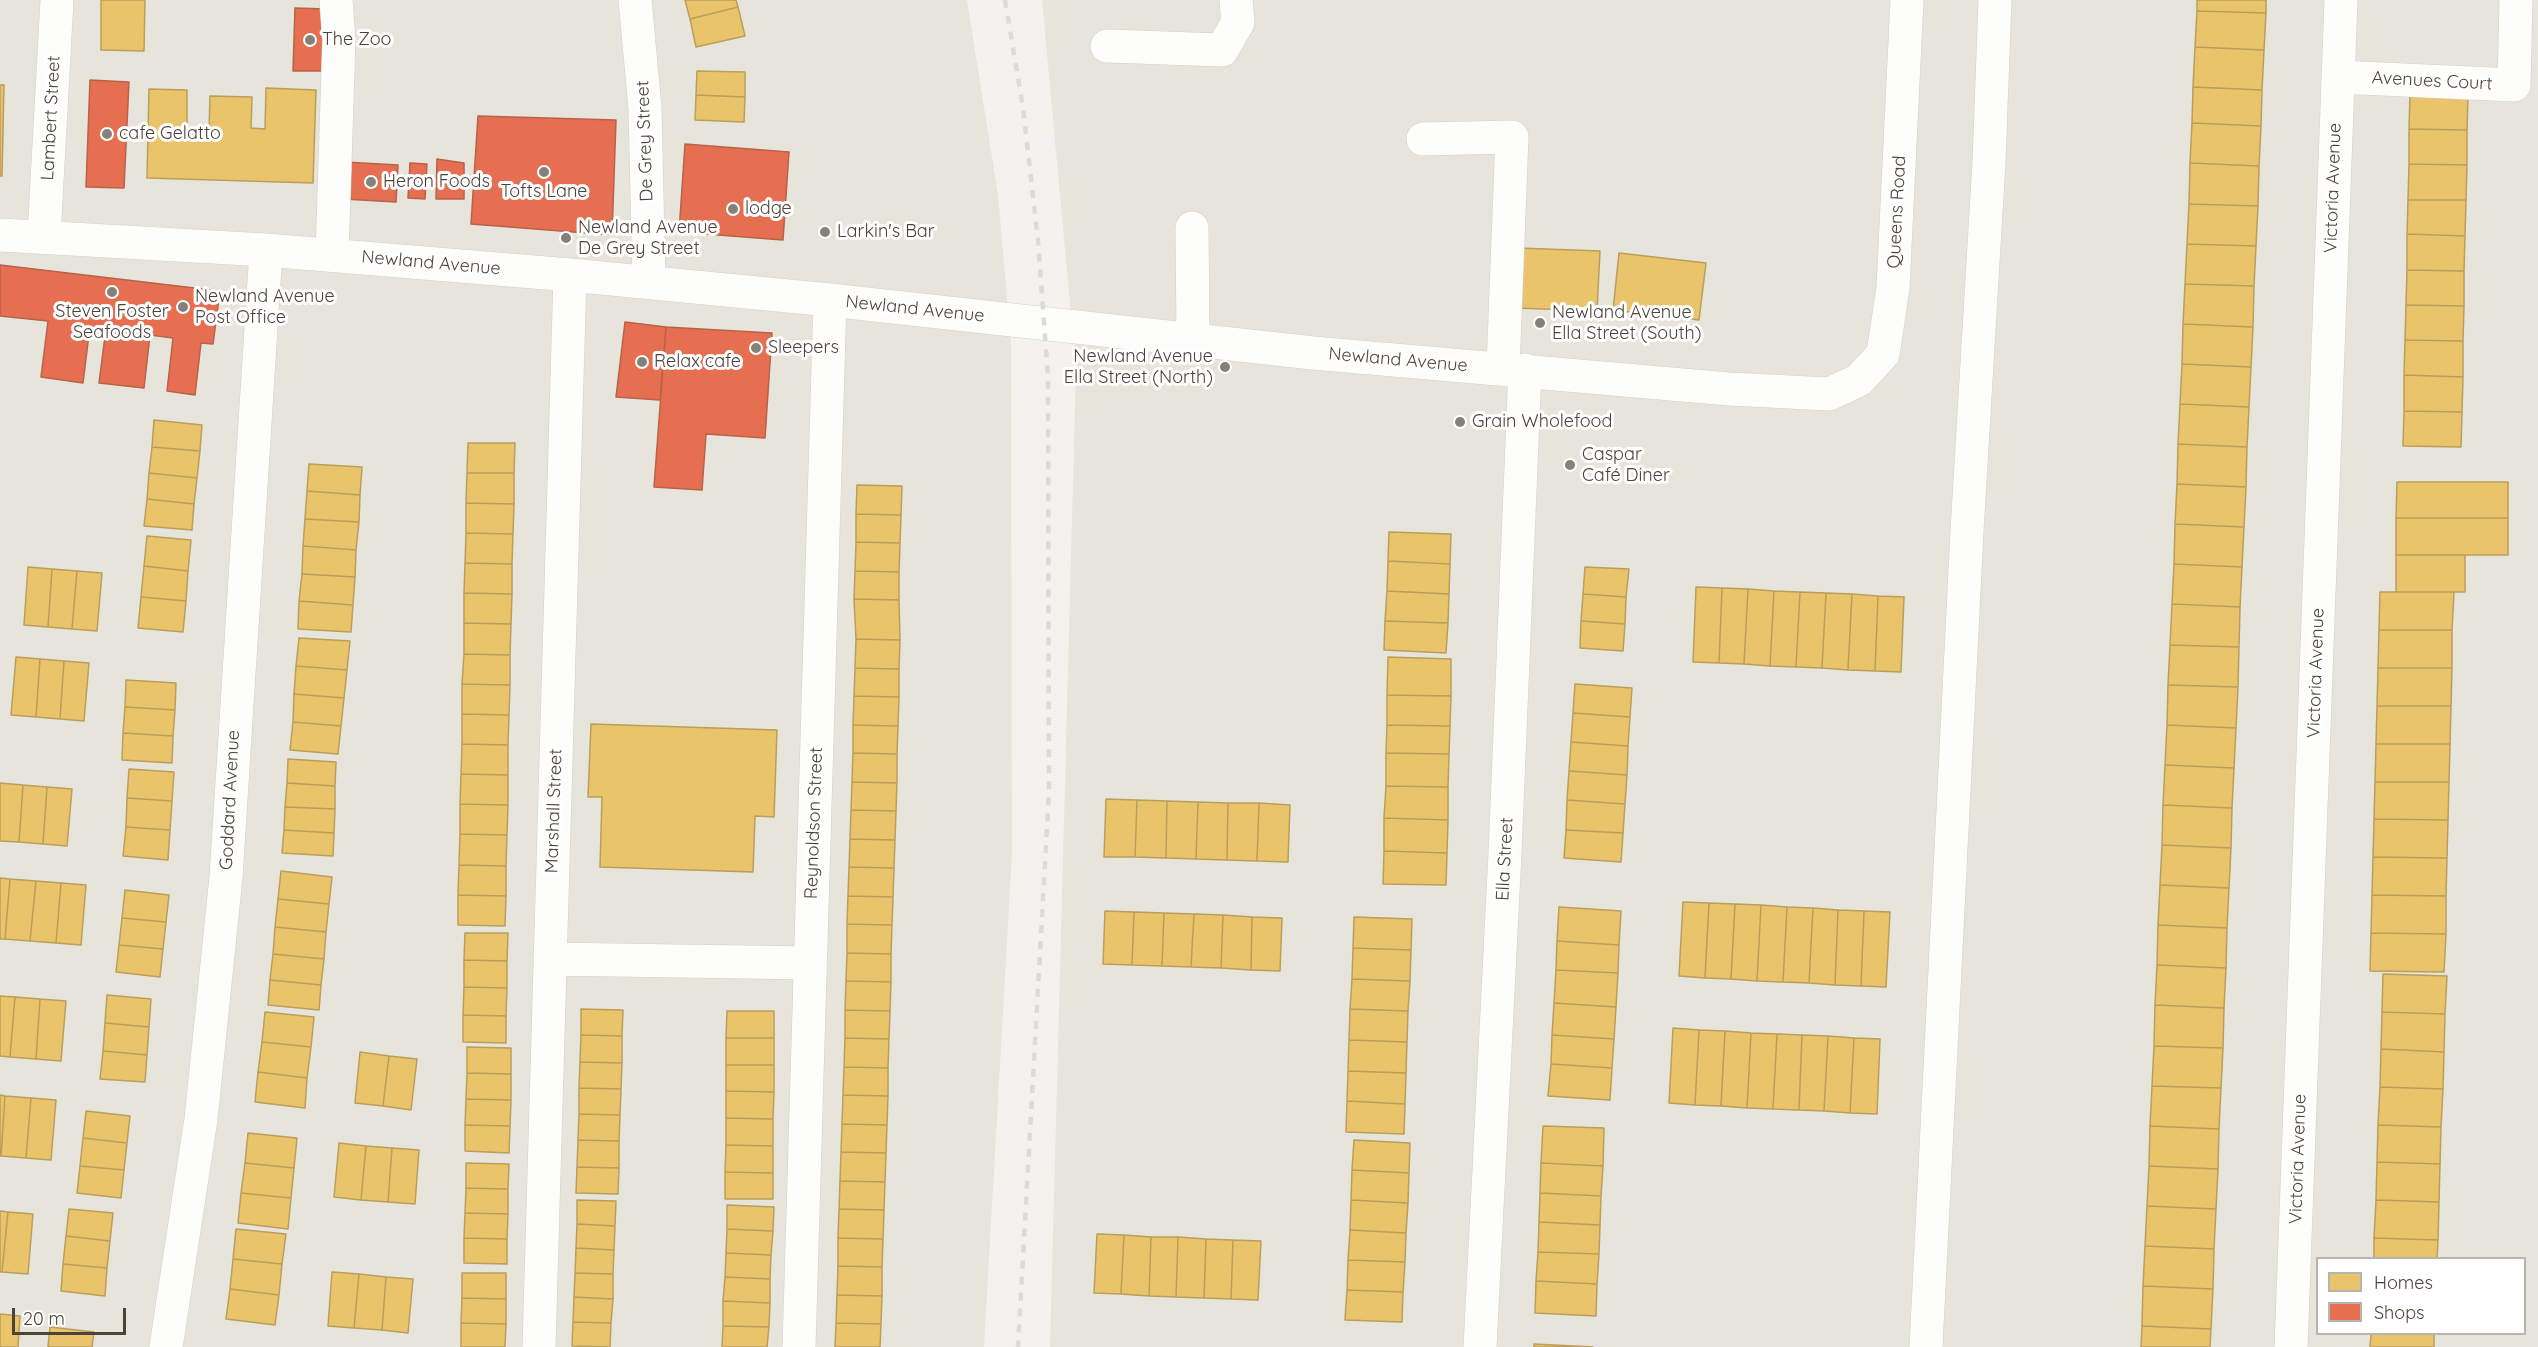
<!DOCTYPE html>
<html>
<head>
<meta charset="utf-8">
<style>
	body { margin:0 }
	#map { position:relative; width:2538px; height:1347px; overflow:hidden; background:#f4f2ee; font-family:Quicksand,sans-serif }
	canvas { display:block }
	.legend { position:absolute; left:2316px; top:1257px; width:210px; height:78px; box-sizing:border-box; background:#fff; border:2px solid #b7b4b0; margin:0; padding:8px 10px; list-style:none; font-size:18px; color:#4b4439 }
	.legend li { display:flex; align-items:center; gap:12px; height:30px }
	.legend b { width:30px; border:2px solid #b7b4b0 }
	.scale { position:absolute; left:12px; top:1308px; width:114px; height:27px; box-sizing:border-box; border:3px solid #4b4439; border-top:0; padding-left:8px; font-size:18px; line-height:21px; white-space:nowrap; color:#4b4439; -webkit-text-stroke:4px #fff; paint-order:stroke }
</style>
</head>
<body>
<div id="map">
<canvas width="2538" height="1347"></canvas>
<ul class="legend">
<li><b style="height:16px;background:#e9c46a"></b>Homes</li>
<li><b style="height:16px;background:#e76f51"></b>Shops</li>
</ul>
<div class="scale">20 m</div>
</div>
<script>
const g = document.querySelector('canvas').getContext('2d');
g.lineJoin = 'round';
function fill(path, color) { g.fillStyle = color; g.fill(path, 'evenodd'); }
function strokePath(path, color, width, dash) { g.strokeStyle = color; g.lineWidth = width; g.lineCap = dash ? 'butt' : 'round'; g.setLineDash(dash || []); g.stroke(path); }
function label(font, color, halo, rows, align = 'center') {
  g.font = font + ' Quicksand,sans-serif'; g.lineWidth = 6; g.setLineDash([]); g.textBaseline = 'middle'; g.strokeStyle = halo; g.fillStyle = color; for (const [text, x, y, turn = 0] of rows) {
    g.save(); g.translate(x, y); g.rotate((+turn || 0) * Math.PI / 180); g.textAlign = isNaN(turn) ? turn : align; if (halo) g.strokeText(text, 0, 0); g.fillText(text, 0, 0); g.restore();
  }
}
fill(new Path2D(`
	M0,0h967l31,195 13,147 1,511 -28,494h-984z
	M1042,0h1496v1347h-1488l26,-979zM2318,1258h206v76h-206z`), '#e7e4dc');
const homes = new Path2D(`
	M101,0h44l-1,51 -43,-1z
	M685,0h51l2,7 -48,12z
	M2197,0h69v13l-69,-2z
	M738,7l7,29 -49,11 -6,-28z
	M2197,11l69,2 -2,37 -69,-3z
	M2195,47l69,3 -2,40 -69,-3z
	M697,71l48,1v25l-49,-2z
	M0,85h4l-2,91h-2z
	M2193,87l69,3 -1,36 -69,-3z
	M266,88l50,2 -3,93 -166,-5 2,-89 38,1v40h22l1,-34 42,1 -1,31 14,1z
	M2410,94l58,1 -1,35 -58,-1z
	M696,95l49,2 -1,25 -49,-2z
	M2192,123l69,3 -2,40 -69,-3z
	M2409,129l58,1v35l-58,-1z
	M2190,163l69,3 -1,40 -69,-2z
	M2409,164l58,1 -1,35h-58z
	M2408,200h58l-1,36 -58,-2z
	M2189,204l69,2 -2,40 -69,-2z
	M2407,234l58,2 -1,35 -57,-1z
	M2187,244l69,2 -2,40 -69,-2z
	M1518,248l82,3 -3,60 -81,-3z
	M1619,253l87,10 -7,57 -86,-10z
	M2407,270l57,1v35l-58,-1z
	M2185,284l69,2 -1,41 -70,-3z
	M2406,305l58,1 -1,35 -58,-1z
	M2183,324l70,3 -2,40 -69,-3z
	M2405,340l58,1v36l-59,-2z
	M2182,364l69,3 -2,40 -69,-3z
	M2404,375l59,2 -1,35 -58,-1z
	M2180,404l69,3 -2,40 -69,-3z
	M2404,411l58,1 -1,35 -58,-1z
	M154,420l48,5 -2,26 -48,-4z
	M468,443h47l-1,30h-47z
	M2178,444l69,3 -1,40 -69,-3z
	M152,447l48,4 -3,27 -48,-5z
	M309,464l53,3 -2,28 -53,-4z
	M149,473l48,5 -3,26 -47,-5z
	M467,473h47v31l-48,-1z
	M2397,482h111v36h-112z
	M2177,484l69,3 -2,40 -69,-3z
	M857,485l45,1 -1,29 -45,-1z
	M307,491l53,4 -1,27 -54,-3z
	M147,499l47,5 -2,26 -48,-4z
	M466,503l48,1 -1,30 -47,-1z
	M856,514l45,1 -1,28 -44,-1z
	M2396,518h112v37h-112z
	M305,519l54,3 -3,28 -53,-4z
	M2175,524l69,3 -2,40 -68,-3z
	M1389,532l62,2 -1,30 -62,-3z
	M466,533l47,1 -1,30 -47,-1z
	M147,536l44,4 -3,31 -44,-5z
	M856,542l44,1 -1,29 -44,-1z
	M303,546l53,4 -1,27 -53,-3z
	M2396,555h69v37h-69z
	M1388,561l62,3 -1,30 -62,-3z
	M465,563l47,1v30l-48,-1z
	M2174,564l68,3 -2,40 -68,-3z
	M144,566l44,5 -2,30 -45,-4z
	M28,567l24,2 -4,58 -24,-2z
	M1585,567l44,2 -3,28 -43,-3z
	M52,569l25,2 -5,58 -24,-2z
	M77,571l25,2 -5,58 -25,-2z
	M855,571l44,1v28l-45,-1z
	M302,574l53,3 -2,28 -54,-4z
	M1696,587l26,1 -3,75 -26,-1z
	M1722,588l26,1 -4,75 -25,-1z
	M1748,589l26,2 -4,75 -26,-2z
	M1387,591l62,3 -1,29 -63,-2z
	M1774,591l26,1 -4,75 -26,-1z
	M1800,592l26,1 -4,75 -26,-1z
	M2380,592h74l-2,38h-73z
	M464,593l48,1 -1,30 -47,-1z
	M1826,593l26,1 -4,76 -26,-2z
	M1583,594l43,3 -1,27 -44,-3z
	M1852,594l26,2 -3,75 -27,-1z
	M1878,596l26,1 -3,75 -26,-1z
	M141,597l45,4 -3,31 -45,-4z
	M854,599l45,1 1,40 -44,-1z
	M299,601l54,4 -2,27 -53,-3z
	M2172,604l68,3 -1,40 -69,-2z
	M1385,621l63,2 -2,30 -62,-3z
	M1581,621l44,3 -2,27 -43,-3z
	M464,623l47,1 -1,31 -46,-1z
	M2379,630h73v38h-74z
	M299,638l51,3 -3,29 -51,-4z
	M856,639l44,1 -1,29 -44,-1z
	M2170,645l69,2 -1,40 -70,-2z
	M464,654l46,1v30l-48,-1z
	M16,657l24,2 -4,58 -25,-2z
	M1388,657l63,2v37l-64,-1z
	M40,659l24,2 -4,58 -24,-2z
	M64,661l25,2 -5,58 -24,-2z
	M296,666l51,4 -3,28 -50,-4z
	M855,668l44,1v28l-45,-1z
	M2378,668h74l-1,38h-74z
	M126,680l50,3 -1,27 -50,-3z
	M462,684l48,1 -1,30 -47,-1z
	M1575,684l57,4 -2,29 -57,-4z
	M2168,685l70,2 -2,41 -69,-3z
	M294,694l50,4 -3,28 -48,-4z
	M1387,695l64,1 -1,30 -63,-1z
	M854,696l45,1 -1,29 -45,-1z
	M2377,706h74l-1,38h-74z
	M125,707l50,3 -2,26 -50,-3z
	M1573,713l57,4 -2,29 -57,-4z
	M462,714l47,1 -1,30 -46,-1z
	M293,722l48,4 -3,28 -48,-4z
	M591,724l186,6 -3,87 -19,-1 -2,56 -153,-5 2,-70h-14z
	M853,725l45,1 -1,28 -44,-1z
	M1387,725l63,1 -1,28 -63,-1z
	M2167,725l69,3 -2,40 -69,-3z
	M123,733l50,3 -1,27 -50,-3z
	M1571,742l57,4 -1,29 -58,-4z
	M462,744l46,1v30l-47,-1z
	M2376,744h74l-1,38h-74z
	M853,753l44,1v29l-45,-1z
	M1386,753l63,1 -1,33 -62,-1z
	M288,759l48,3 -1,24 -48,-3z
	M2165,765l69,3 -2,40 -69,-3z
	M129,769l45,3 -2,29 -45,-3z
	M1569,771l58,4 -2,29 -58,-4z
	M461,774l47,1v30l-48,-1z
	M852,782l45,1 -1,28 -45,-1z
	M2375,782h74l-1,38 -74,-1z
	M0,783l23,2 -4,57 -19,-1z
	M287,783l48,3v23l-50,-2z
	M23,785l24,2 -4,57 -24,-2z
	M1386,786l62,1v33l-64,-2z
	M47,787l25,2 -5,57 -24,-2z
	M127,798l45,3 -2,29 -44,-3z
	M1106,799l31,1 -2,57h-31z
	M1137,800l30,1 -1,57 -31,-1z
	M1567,800l58,4 -2,29 -57,-3z
	M1167,801l31,1 -2,57 -30,-1z
	M1198,802l30,1 -1,57 -31,-1z
	M1228,803h31l-2,58 -30,-1z
	M1259,803l31,2 -2,57 -31,-1z
	M460,804l48,1 -1,30 -47,-1z
	M2163,805l69,3 -1,40 -69,-3z
	M285,807l50,2 -1,24 -50,-3z
	M851,810l45,1 -1,29 -45,-1z
	M1384,818l64,2 -1,33 -63,-2z
	M2374,819l74,1 -1,38 -74,-1z
	M126,827l44,3 -2,30 -45,-4z
	M284,830l50,3 -1,23 -51,-3z
	M1566,830l57,3 -2,29 -57,-4z
	M460,834l47,1 -1,31 -47,-1z
	M850,839l45,1 -1,28 -45,-1z
	M2162,845l69,3 -2,40 -69,-3z
	M1384,851l63,2 -1,32 -63,-1z
	M2373,857l74,1 -1,38 -74,-1z
	M459,865l47,1v30l-48,-1z
	M849,867l45,1 -1,29 -45,-1z
	M281,871l51,6 -3,27 -51,-5z
	M0,878l10,1 -5,60h-5z
	M10,879l26,2 -6,60 -25,-2z
	M36,881l25,2 -5,60 -26,-2z
	M61,883l25,2 -5,60 -25,-2z
	M2160,885l69,3 -2,40 -69,-3z
	M125,890l44,5 -3,27 -44,-4z
	M458,895l48,1 -1,30 -47,-1z
	M2372,895l74,1v38l-75,-1z
	M848,896l45,1 -1,28 -45,-1z
	M278,899l51,5 -3,28 -51,-5z
	M1683,902l26,1 -4,75 -26,-2z
	M1709,903l26,1 -4,75 -26,-1z
	M1735,904l26,1 -4,76 -26,-2z
	M1761,905l26,2 -4,75 -26,-1z
	M1559,907l62,4 -2,34 -62,-4z
	M1787,907l26,1 -4,75 -26,-1z
	M1813,908l25,2 -3,75 -26,-2z
	M1838,910l26,1 -3,75 -26,-1z
	M1105,911l29,1 -2,53 -29,-1z
	M1864,911l26,1 -4,75 -25,-1z
	M1134,912l30,1 -2,53 -30,-1z
	M1164,913l30,1 -3,53 -29,-1z
	M1194,914l29,1 -2,53 -30,-1z
	M1223,915l29,2 -1,53 -30,-2z
	M1252,917l30,1 -2,53 -29,-1z
	M1354,917l58,2 -1,31 -58,-2z
	M122,918l44,4 -3,27 -44,-4z
	M847,924l45,1 -1,29 -44,-1z
	M2158,925l69,3 -1,40 -69,-3z
	M275,927l51,5 -2,27 -51,-5z
	M465,933h43l-1,28 -43,-1z
	M2371,933l75,1 -2,38 -74,-1z
	M1557,941l62,4 -1,28 -62,-3z
	M119,945l44,4 -3,28 -44,-5z
	M1353,948l58,2 -1,31 -58,-2z
	M847,953l44,1v28l-45,-1z
	M273,954l51,5 -3,26 -51,-5z
	M464,960l43,1v27l-43,-1z
	M2157,965l69,3 -2,40 -69,-3z
	M1556,970l62,3 -2,34 -62,-4z
	M2383,974l64,2 -2,38 -63,-2z
	M1352,979l58,2 -2,30 -58,-2z
	M270,980l51,5 -2,25 -51,-5z
	M846,981l45,1 -1,29 -45,-1z
	M464,987l43,1 -1,28 -43,-1z
	M107,995l44,4 -2,28 -44,-4z
	M0,996l15,1 -5,60 -10,-1z
	M15,997l25,2 -4,60 -26,-2z
	M40,999l26,2 -5,60 -25,-2z
	M1554,1003l62,4 -2,32 -62,-4z
	M2155,1005l69,3 -1,40 -69,-2z
	M581,1009l42,1 -1,26 -41,-1z
	M1350,1009l58,2 -1,31 -58,-2z
	M845,1010l45,1 -1,28 -44,-1z
	M727,1011h47v27h-48z
	M265,1012l49,5 -3,30 -49,-5z
	M2382,1012l63,2 -1,38 -63,-3z
	M463,1015l43,1v27l-43,-1z
	M105,1023l44,4 -2,28 -44,-4z
	M1673,1028l26,2 -4,75 -26,-2z
	M1699,1030l26,1 -4,75 -26,-1z
	M1725,1031l26,2 -4,75 -26,-2z
	M1751,1033l26,1 -4,75 -26,-1z
	M1777,1034l25,1 -3,75 -26,-1z
	M581,1035l41,1v27l-42,-1z
	M1552,1035l62,4 -2,29 -61,-4z
	M1802,1035l26,1 -4,75 -25,-1z
	M1828,1036l26,2 -4,75 -26,-2z
	M726,1038h48v27h-48z
	M845,1038l44,1 -1,29 -44,-1z
	M1854,1038l26,1 -3,75 -27,-1z
	M1349,1040l58,2 -1,31 -58,-2z
	M262,1042l49,5 -4,31 -49,-6z
	M2154,1046l69,2 -2,40 -69,-2z
	M467,1047l44,1v26l-44,-1z
	M2381,1049l63,3 -1,37 -63,-2z
	M103,1051l44,4 -2,27 -45,-3z
	M360,1052l29,4 -6,50 -28,-3z
	M389,1056l28,3 -6,51 -28,-4z
	M580,1062l42,1 -1,26 -42,-1z
	M1551,1064l61,4 -2,32 -62,-4z
	M726,1065h48v27l-48,-1z
	M844,1067l44,1v28l-45,-1z
	M1348,1071l58,2 -1,31 -58,-3z
	M258,1072l49,6 -2,30 -50,-6z
	M467,1073l44,1v26l-45,-1z
	M2152,1086l69,2 -2,41 -69,-3z
	M2380,1087l63,2 -2,38 -63,-2z
	M579,1088l42,1 -1,26 -41,-1z
	M726,1091l48,1 -1,27 -47,-1z
	M0,1095l5,1 -4,60h-1z
	M843,1095l45,1 -1,29 -45,-1z
	M5,1096l26,2 -5,60 -25,-2z
	M31,1098l25,2 -5,60 -25,-2z
	M466,1099l45,1 -1,26 -45,-1z
	M1347,1101l58,3 -1,30 -58,-2z
	M86,1111l44,5 -3,27 -44,-5z
	M579,1114l41,1 -1,26 -41,-1z
	M726,1118l47,1v27l-47,-1z
	M842,1124l45,1 -1,28 -45,-1z
	M465,1125l45,1 -1,27 -44,-2z
	M2378,1125l63,2 -1,37 -63,-2z
	M1543,1126l61,2 -1,38 -62,-3z
	M2150,1126l69,3 -1,40 -69,-3z
	M248,1133l49,5 -3,30 -49,-5z
	M83,1138l44,5 -3,27 -44,-4z
	M578,1140l41,1v27l-42,-1z
	M1354,1140l56,3 -1,30 -57,-3z
	M339,1143l27,3 -5,54 -27,-3z
	M726,1145l47,1v27l-48,-1z
	M366,1146l26,2 -4,54 -27,-2z
	M392,1148l27,2 -4,54 -27,-2z
	M841,1152l45,1 -1,29 -45,-1z
	M2377,1162l63,2 -1,38 -63,-2z
	M245,1163l49,5 -3,30 -50,-5z
	M466,1163l43,1 -1,25 -42,-1z
	M1541,1163l62,3 -2,30 -61,-3z
	M80,1166l44,4 -3,28 -44,-5z
	M2149,1166l69,3 -2,40 -69,-3z
	M577,1167l42,1 -1,26 -42,-1z
	M1352,1170l57,3 -1,30 -57,-3z
	M725,1172l48,1v26h-48z
	M840,1181l45,1 -1,28 -45,-1z
	M466,1188l42,1v25l-43,-1z
	M241,1193l50,5 -3,31 -50,-6z
	M1540,1193l61,3 -1,29 -61,-3z
	M577,1200l39,1 -1,25 -38,-2z
	M1351,1200l57,3 -2,30 -56,-3z
	M2376,1200l63,2 -1,38 -64,-2z
	M727,1205l47,2 -1,24 -46,-2z
	M2147,1206l69,3 -2,40 -69,-3z
	M69,1209l44,4 -3,28 -44,-5z
	M839,1209l45,1 -1,29 -45,-1z
	M0,1211l8,1 -6,60h-2z
	M8,1212l25,2 -5,60 -26,-2z
	M465,1213l43,1 -1,25 -43,-1z
	M1539,1222l61,3 -1,29 -61,-2z
	M577,1224l38,2 -1,24 -38,-2z
	M236,1229l50,5 -4,30 -49,-5z
	M727,1229l46,2 -2,24 -45,-2z
	M1350,1230l56,3 -1,29 -57,-2z
	M1097,1234l27,1 -3,59 -27,-1z
	M1124,1235l27,2 -2,59 -28,-2z
	M66,1236l44,5 -3,27 -44,-4z
	M1151,1237h27l-2,60 -27,-1z
	M1178,1237l28,2 -2,59 -28,-1z
	M464,1238l43,1v25l-43,-1z
	M838,1238l45,1 -1,28 -44,-1z
	M2374,1238l64,2 -1,18h-63z
	M1206,1239l27,1 -2,59 -27,-1z
	M1233,1240l28,1 -3,59 -27,-1z
	M2145,1246l69,3 -1,40 -70,-3z
	M576,1248l38,2 -1,24 -38,-1z
	M1538,1252l61,2 -2,30 -61,-3z
	M726,1253l45,2 -1,24 -45,-2z
	M233,1259l49,5 -3,31 -49,-6z
	M1348,1260l57,2 -2,30 -56,-2z
	M63,1264l44,4 -2,28 -44,-5z
	M838,1266l44,1v29l-45,-1z
	M332,1272l27,2 -5,54 -26,-2z
	M462,1273h44v26l-44,-1z
	M575,1273l38,1v25l-39,-2z
	M359,1274l27,3 -4,53 -28,-2z
	M386,1277l27,2 -5,54 -26,-3z
	M725,1277l45,2v24l-47,-2z
	M1536,1281l61,3 -1,32 -61,-3z
	M2143,1286l70,3 -2,40 -69,-3z
	M230,1289l49,6 -4,30 -49,-6z
	M1347,1290l56,2 -1,30 -57,-2z
	M837,1295l45,1 -1,28 -45,-1z
	M574,1297l39,2 -2,24 -38,-1z
	M462,1298l44,1v25l-45,-1z
	M723,1301l47,2 -1,24 -46,-1z
	M0,1314l20,2 -2,31h-18z
	M573,1322l38,1 -1,24 -38,-1z
	M461,1323l45,1 -1,23h-44z
	M836,1323l45,1 -1,23h-45z
	M723,1326l46,1 -2,20h-45z
	M2142,1326l69,3 -1,18h-69z
	M50,1327l44,5 -2,15h-44z
	M2371,1334h63v13h-64z
	M1534,1344l59,3h-59z`);
fill(homes, '#e9c46a');
strokePath(homes, '#ba9e5b', 1.5);
const shops = new Path2D(`
	M295,8l31,1v62h-33z
	M90,80l39,2 -5,106 -38,-1z
	M478,116l138,4 -4,115 -141,-11z
	M685,144l104,8 -6,88 -104,-8z
	M437,159l27,4v36h-28z
	M345,162l53,3 -2,37 -53,-3z
	M410,163l17,1 -2,35 -17,-1z
	M0,265l220,26 -7,53 -12,-1 -6,52 -28,-4 6,-53 -23,-3 -6,53 -45,-5 6,-47 -16,-2 -6,49 -42,-6 7,-56 -48,-5z
	M625,322l41,5 -6,73 -44,-3z
	M666,327l106,6 -7,105 -59,-4 -4,56 -48,-3z`);
fill(shops, '#e76f51');
strokePath(shops, '#b8624a', 1.5);
const minor = new Path2D(`
	M635,0l10,108 4,174
	M1107,46l115,4 16,-28 -2,-22
	M2338,77l176,8 2,-85
	M1423,139l89,-2 -9,231
	M1192,228l1,112
	M0,235l266,15 304,25 260,25 483,53 416,36 100,5 30,-14 24,-26 10,-66 14,-288
	M44,236l13,-236
	M332,255l7,-215 -3,-40
	M550,959l260,4
	M166,1347l35,-228 25,-242 40,-627
	M539,1347l31,-1072
	M799,1347l31,-1047
	M1480,1347l25,-494 20,-483
	M1926,1347l41,-816 22,-369 6,-162
	M2291,1347l50,-1347`);
strokePath(minor, '#d2d0cb', 34);
strokePath(minor, '#fdfdfc', 33);
strokePath(new Path2D(`
	M1005,0l18,108 15,133 10,136 1,415 -31,555`), '#dbdbda', 4.5, [8, 8]);
for (const [x, y, r, color] of [
	[310,40,6,"#868178"],
	[107,134,6,"#868178"],
	[544,172,6,"#868178"],
	[371,182,6,"#868178"],
	[733,209,6,"#868178"],
	[825,232,6,"#868178"],
	[566,238,6,"#868178"],
	[112,292,6,"#868178"],
	[183,307,6,"#868178"],
	[1540,323,6,"#868178"],
	[756,348,6,"#868178"],
	[642,362,6,"#868178"],
	[1225,367,6,"#868178"],
	[1460,422,6,"#868178"],
	[1570,465,6,"#868178"]
]) { const dot = new Path2D(); dot.arc(x, y, r, 0, 2 * Math.PI); g.fillStyle = color; g.fill(dot); strokePath(dot, '#fff', 2); }
label('18px', '#4b4439', '#fff', [
	["The Zoo",322,40],
	["cafe Gelatto",119,134],
	["Heron Foods",383,182],
	["Tofts Lane",544,192,"center"],
	["lodge",745,209],
	["Newland Avenue",578,228],
	["De Grey Street",578,249],
	["Larkin's Bar",837,232],
	["Newland Avenue",195,297],
	["Post Office",195,318],
	["Steven Foster",112,312,"center"],
	["Seafoods",112,333,"center"],
	["Newland Avenue",1552,313],
	["Ella Street (South)",1552,334],
	["Sleepers",768,348],
	["Newland Avenue",1213,357,"right"],
	["Ella Street (North)",1213,378,"right"],
	["Relax cafe",654,362],
	["Grain Wholefood",1472,422],
	["Caspar",1582,455],
	["Café Diner",1582,476]
], 'left');
label('18px', '#4b4439', '#fff', [
	["Avenues Court",2432,81,3],
	["Lambert Street",51,118,-87],
	["De Grey Street",645,141,-92],
	["Victoria Avenue",2333,188,-88],
	["Queens Road",1897,212,-87],
	["Newland Avenue",431,263,5],
	["Newland Avenue",915,309,6],
	["Newland Avenue",1398,360,5],
	["Victoria Avenue",2316,673,-88],
	["Goddard Avenue",230,800,-87],
	["Marshall Street",554,811,-88],
	["Reynoldson Street",814,823,-88],
	["Ella Street",1505,859,-87],
	["Victoria Avenue",2298,1159,-88]
]);
</script>
</body>
</html>
